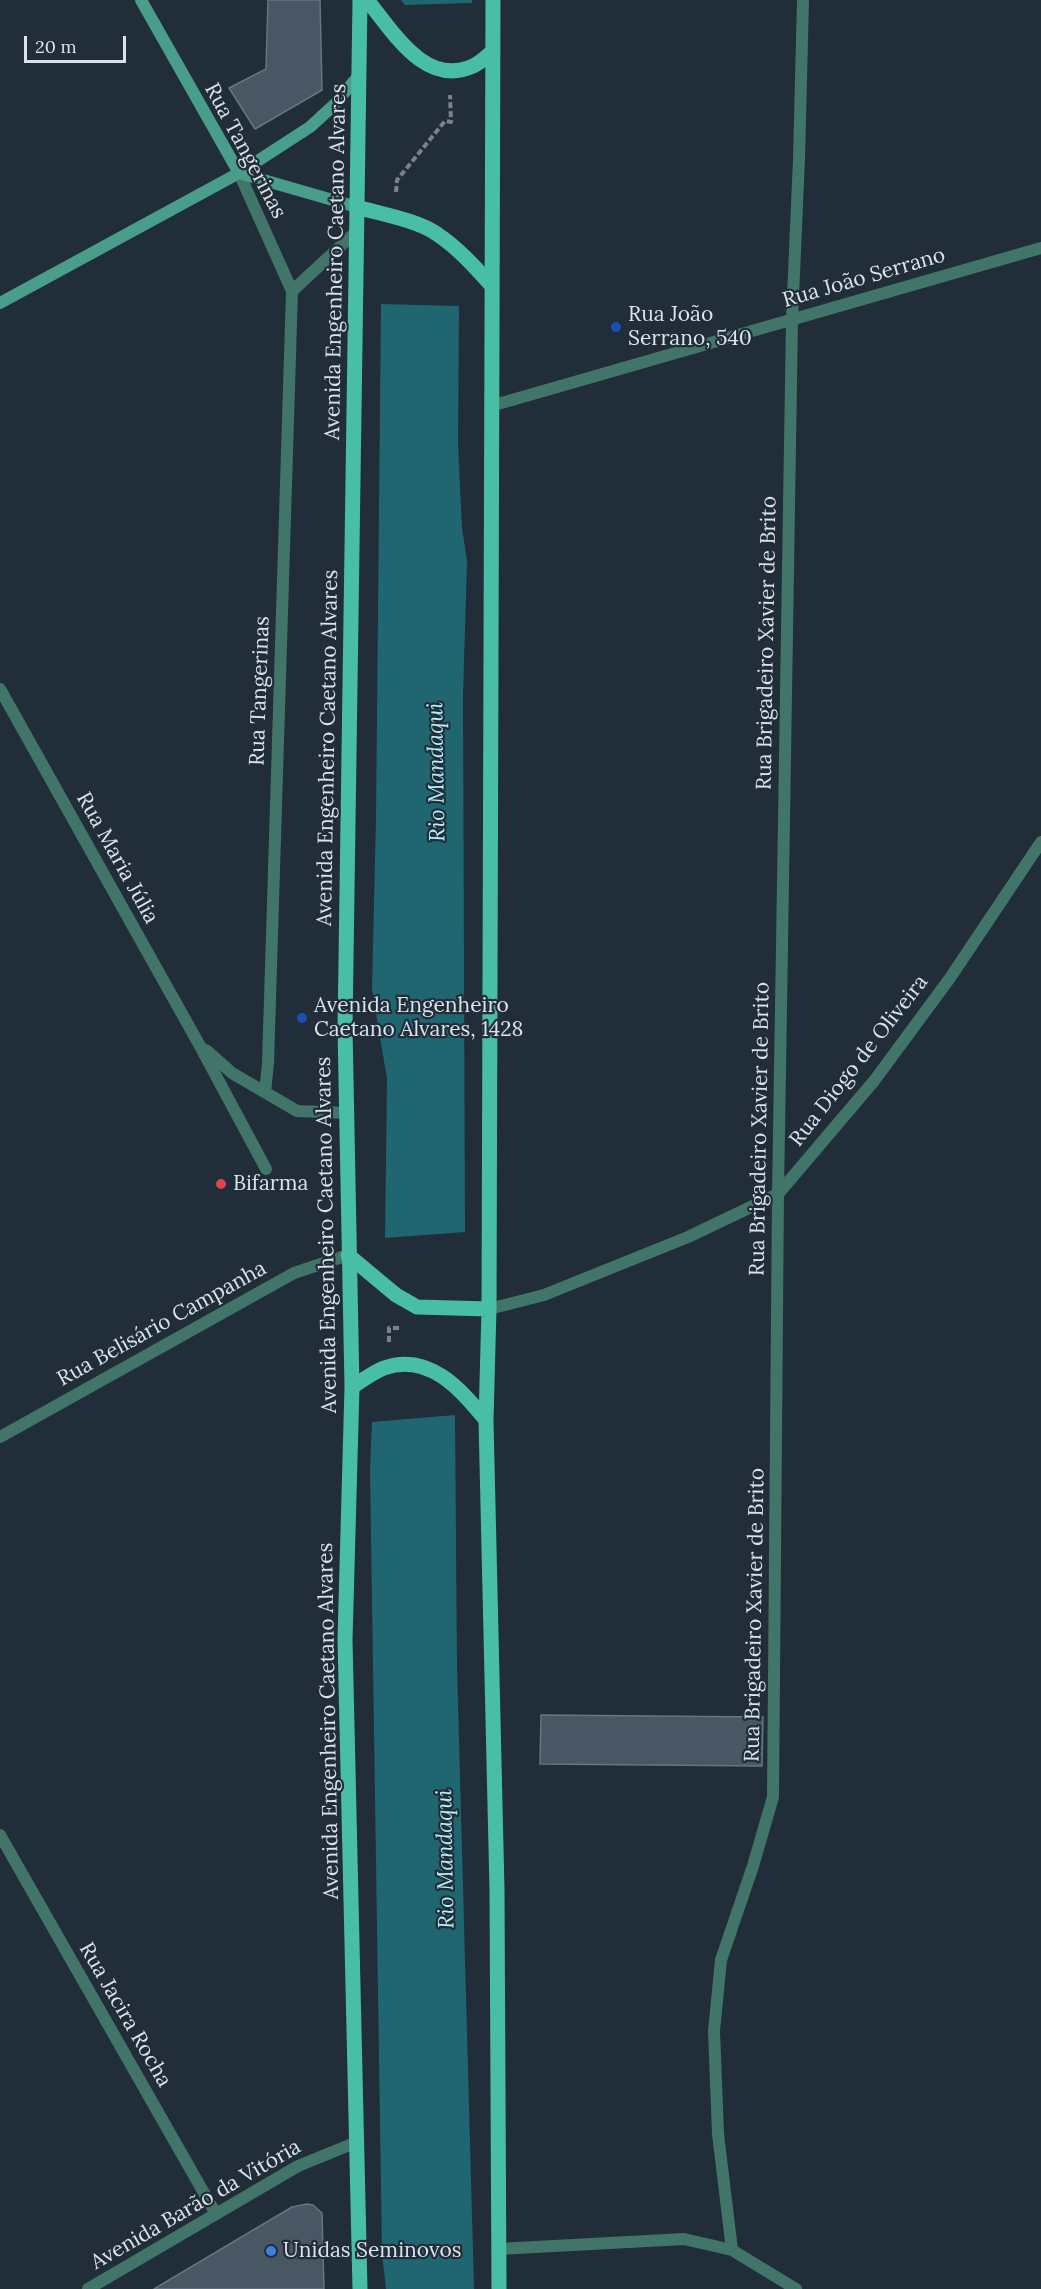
<!DOCTYPE html>
<html>
<head>
<meta charset="utf-8">
<style>
	body { margin:0 }
	#map { position:relative; width:1041px; height:2289px; overflow:hidden; background:#212d38; font-family:Lora,serif }
	canvas { display:block }
	.scale { position:absolute; left:24px; top:36px; width:102px; height:27px; box-sizing:border-box; border:3px solid #dae2ea; border-top:0; padding-left:8px; font-size:18px; line-height:21px; white-space:nowrap; color:#dae2ea; -webkit-text-stroke:4px #212d38; paint-order:stroke }
</style>
</head>
<body>
<div id="map">
<canvas width="1041" height="2289"></canvas>
<div class="scale">20 m</div>
</div>
<script>
const g = document.querySelector('canvas').getContext('2d');
g.lineJoin = 'round';
function fill(path, color) { g.fillStyle = color; g.fill(path, 'evenodd'); }
function strokePath(path, color, width, dash) { g.strokeStyle = color; g.lineWidth = width; g.lineCap = dash ? 'butt' : 'round'; g.setLineDash(dash || []); g.stroke(path); }
function label(font, color, halo, rows, align = 'center') {
  g.font = font + ' Lora,serif'; g.lineWidth = 4.5; g.setLineDash([]); g.textBaseline = 'middle'; g.strokeStyle = halo; g.fillStyle = color; for (const [text, x, y, turn = 0] of rows) {
    g.save(); g.translate(x, y); g.rotate((+turn || 0) * Math.PI / 180); g.textAlign = isNaN(turn) ? turn : align; if (halo) g.strokeText(text, 0, 0); g.fillText(text, 0, 0); g.restore();
  }
}
fill(new Path2D(`
	M401,0h71v3l-67,2z
	M381,304l78,2 -1,138 4,84 5,33 -4,136 2,535 -80,6 2,-159 -15,-89 4,-174z
	M455,1415l2,252 17,622h-88l-4,-35 -12,-784 2,-48z`), '#1f6671');
const building = new Path2D(`
	M268,0h52l2,90 -67,39 -26,-41 37,-19z
	M541,1715l222,2 -1,49 -222,-2z
	M307,2204l6,1 9,8 2,76h-170l138,-82z`);
fill(building, '#495663');
strokePath(building, '#677583', 1.5);
strokePath(new Path2D(`
	M396,192l1,-12 48,-59 6,1 -1,-27
	M389,1342v-14h11`), '#78828c', 4, [6, 3]);
strokePath(new Path2D(`
	M239,173l53,118 -24,772 -3,29
	M292,291l65,-60
	M491,406l550,-158
	M0,689l200,357 66,123
	M206,1050l26,23 65,38 51,2
	M489,1309l55,-14 144,-58 90,-43 96,-113 76,-103 91,-136
	M0,1437l294,-164 54,-18
	M0,1835l216,379
	M498,2249l186,-10 48,11 64,39
	M732,2250l-14,-116 -4,-103 7,-71 32,-94 20,-69 5,-603 14,-875 7,-160 4,-159
	M88,2289l210,-123 59,-24`), '#427569', 12);
strokePath(new Path2D(`
	M141,0l98,173 71,-46 24,-22 26,-31
	M0,303l239,-130 118,34`), '#489e8b', 12);
strokePath(new Path2D(`
	M367,0c26,31 58,88 106,66 7,-3 13,-9 19,-14
	M493,0l-4,1309 -3,111 11,470 2,399
	M357,207c24,7 60,13 80,27 21,14 38,33 55,52
	M348,1255l48,40 21,12 72,2
	M352,1387c10,-6 21,-15 32,-19 45,-16 76,21 102,52
	M360,2289l-15,-649 7,-253 -7,-359 15,-1028`), '#49bea6', 15);
for (const [x, y, r, color] of [
	[616,327,6,"#1a4fb4"],
	[302,1018,6,"#1a4fb4"],
	[221,1184,6,"#e0444e"],
	[271,2251,6,"#3f7fe0"]
]) { const dot = new Path2D(); dot.arc(x, y, r, 0, 2 * Math.PI); g.fillStyle = color; g.fill(dot); strokePath(dot, '#212d38', 2); }
label('21px', '#dae2ea', '#212d38', [
	["Rua Tangerinas",245,151,62],
	["Avenida Engenheiro Caetano Alvares",336,262,-89],
	["Rua João Serrano",864,278,-16],
	["Rua Brigadeiro Xavier de Brito",767,643,-89],
	["Rua Tangerinas",260,691,-88],
	["Avenida Engenheiro Caetano Alvares",328,748,-89],
	["Rua Maria Júlia",117,858,61],
	["Rua Diogo de Oliveira",859,1061,-52],
	["Rua Brigadeiro Xavier de Brito",760,1129,-89],
	["Avenida Engenheiro Caetano Alvares",327,1235,-91],
	["Rua Belisário Campanha",162,1324,-29],
	["Rua Brigadeiro Xavier de Brito",755,1615,-89],
	["Avenida Engenheiro Caetano Alvares",329,1721,-91],
	["Rua Jacira Rocha",125,2015,60],
	["Avenida Barão da Vitória",196,2205,-30]
]);
label('21px', '#dae2ea', '#212d38', [
	["Rua João",628,315],
	["Serrano, 540",628,339],
	["Avenida Engenheiro",314,1006],
	["Caetano Alvares, 1428",314,1030],
	["Bifarma",233,1184],
	["Unidas Seminovos",283,2251]
], 'left');
label('italic 22px', '#b5eff9', '#212d38', [
	["Rio Mandaqui",437,772,-91],
	["Rio Mandaqui",446,1859,-91]
]);
</script>
</body>
</html>
